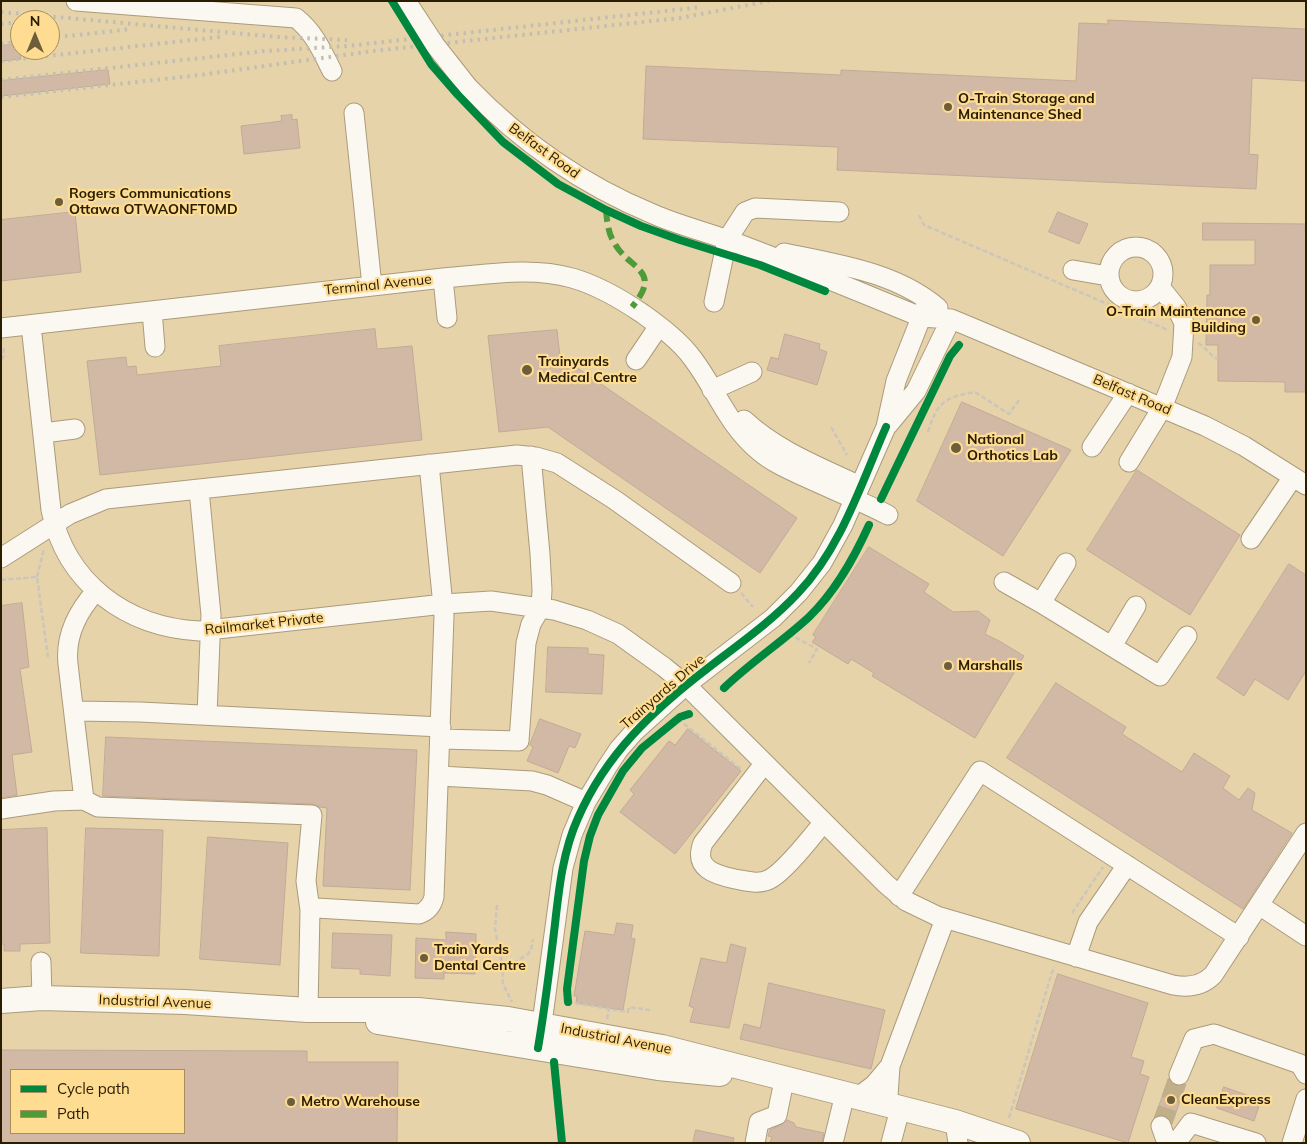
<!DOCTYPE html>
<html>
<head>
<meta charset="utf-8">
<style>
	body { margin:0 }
	#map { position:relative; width:1307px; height:1144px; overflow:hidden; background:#e6d3aa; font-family:Mulish,sans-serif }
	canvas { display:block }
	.frame { position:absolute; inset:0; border:2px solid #2a1d00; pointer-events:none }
	.legend { position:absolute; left:10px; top:1069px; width:175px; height:65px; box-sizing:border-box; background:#fedc92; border:1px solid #a99058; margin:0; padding:6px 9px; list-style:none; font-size:15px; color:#2a1d00 }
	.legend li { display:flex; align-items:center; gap:10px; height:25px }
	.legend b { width:25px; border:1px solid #a99058 }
	.north { position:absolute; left:10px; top:10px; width:50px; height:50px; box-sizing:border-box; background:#fedc92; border:1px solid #a99058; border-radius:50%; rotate:0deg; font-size:14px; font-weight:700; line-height:20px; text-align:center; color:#2a1d00 }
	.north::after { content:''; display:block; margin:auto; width:18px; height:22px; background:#6c5d3b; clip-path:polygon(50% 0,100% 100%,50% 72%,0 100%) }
</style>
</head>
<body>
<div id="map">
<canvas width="1307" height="1144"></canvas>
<div class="frame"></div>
<ul class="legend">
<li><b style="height:6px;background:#00873e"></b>Cycle path</li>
<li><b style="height:6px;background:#4f9a39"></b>Path</li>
</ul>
<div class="north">N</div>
</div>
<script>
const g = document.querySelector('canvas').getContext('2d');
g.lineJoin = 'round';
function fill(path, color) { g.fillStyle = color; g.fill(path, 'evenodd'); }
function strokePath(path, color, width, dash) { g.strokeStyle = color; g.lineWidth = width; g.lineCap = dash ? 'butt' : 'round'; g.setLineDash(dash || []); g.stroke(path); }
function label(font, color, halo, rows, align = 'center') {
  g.font = font + ' Mulish,sans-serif'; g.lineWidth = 4.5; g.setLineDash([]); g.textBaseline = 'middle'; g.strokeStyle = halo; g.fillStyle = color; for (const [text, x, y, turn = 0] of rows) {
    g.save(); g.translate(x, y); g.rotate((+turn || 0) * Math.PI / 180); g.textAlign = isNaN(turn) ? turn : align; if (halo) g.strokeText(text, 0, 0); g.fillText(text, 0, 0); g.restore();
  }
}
const building = new Path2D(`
	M1108,20l198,9v52l-54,-3 -3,76 9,1 -2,34 -419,-19 1,-23 -195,-8 3,-73 195,9v-5l235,11 3,-58 29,1z
	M19,44l2,15 -20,2v-15z
	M108,70l2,14 -109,12v-15z
	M292,115v5l5,-1 3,29 -56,6 -3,-28 41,-5 -1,-5z
	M75,212l6,60 -80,9v-61z
	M1058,212l30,12 -9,20 -30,-12z
	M1203,223l103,1v168h-21v-10l-67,-1v-36h-12l1,-50h3v-30h45v-25h-52z
	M375,329l2,20 35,-3 10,94 -322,35 -13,-114 39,-4 1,10 9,-1 1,9 84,-9 -2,-20z
	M557,330l3,26 237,162 -37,55 -212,-146 -49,5 -11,-96z
	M785,334l35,10 -1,5 8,3 -10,33 -50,-15 4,-13 7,2z
	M962,402l109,48 -68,106 -86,-55z
	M1137,470l103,65 -50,80 -103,-65z
	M869,547l60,37 -5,8 29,20 25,-1 12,9 -5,14 16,8 23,14 -49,82 -103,-62 2,-3 -23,-14 -3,5 -36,-22 4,-5 -3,-2z
	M1289,564l17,11v96l-18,29 -33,-21 -11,17 -27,-18z
	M22,603l7,64 -9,2 12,83 -20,3 5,40 -16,3v-192z
	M548,647l40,1v6l16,1 -2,39 -56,-2z
	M1056,683l70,44 -4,7 60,38 12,-19 36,23 -7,12 16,12 9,-12 7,5 -3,17 40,23 -49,76 -236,-151z
	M540,719l41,15 -6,14 -6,-2 -11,27 -31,-12 6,-14 -3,-2z
	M688,729l53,42 -66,83 -55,-42 14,-18 -4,-4 39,-49 6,4z
	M106,737l311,13 -7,140 -87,-4 4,-78 -7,-1 -8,-3 -209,-8z
	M47,828l3,115 -30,1v7h-16v-7h-3v-114z
	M86,828l77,2 -4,126 -78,-3z
	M208,837l80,6 -8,122 -80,-6z
	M617,923l16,2 -2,13 4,1 -12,71 -47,-7 1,-7h-3l11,-65 29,4z
	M446,932l30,2 -1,40 -31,-1v6l-29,-1 1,-40 30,2z
	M333,933l59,2 -2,41 -30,-2v-5l-28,-1z
	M731,944l15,4 -17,80 -39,-6 4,-14 -5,-2 12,-48 25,5z
	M1058,974l90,29 -17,54 13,4 -4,13 9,3 -21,66 -112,-34z
	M769,983l116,27 -14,59 -131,-30 4,-15 16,4z
	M1,1050l306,1v11h91l-1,81h-396zM11,1070h173v63h-173z
	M1169,1079l6,7h6l5,-2 -14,40 -3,-6 -5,-3 -9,2z
	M1224,1087l37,13 -7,21 -37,-13z
	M787,1120l7,3 2,4 28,6 -2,10h-52l2,-6 -4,-1 2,-6 11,-5z
	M696,1130l38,8 -1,5h-40z`);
fill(building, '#d1b9a5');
strokePath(building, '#c1aa96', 1);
strokePath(new Path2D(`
	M1161,1126l18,-51`), '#c0af88', 19, [19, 9]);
const minor = new Path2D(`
	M76,1l220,17c18,14 26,33 36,53
	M468,87c53,55 115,98 185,127 25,11 50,17 75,26 65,24 129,51 193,77l30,2 17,7 237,100 39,20 62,39
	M354,113l18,173
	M1109 274a27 27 0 1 1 54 0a27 27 0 1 1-54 0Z
	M784,253c52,11 112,19 154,55
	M1073,270l35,6
	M443,278l4,40
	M714,302l13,-62 18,-28 10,-4 84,4
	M152,311l3,36
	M31,325l20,185c15,73 75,117 148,121l245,-27 47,-3 63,9 33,10 31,14 46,33 22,18 200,199 20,17 31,15 236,69c16,3 29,1 40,-10l93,-142
	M1,328l442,-50c42,-3 87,-12 129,0 25,7 49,21 71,36 18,13 37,27 50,45 24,32 34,65 66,92 14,12 31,19 46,26 28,13 56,24 83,38
	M636,360l23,-34
	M712,390l40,-18
	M744,420c33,31 76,47 116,66
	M888,425l28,-34 35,-72
	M43,433l32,-4
	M1092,447l36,-54
	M1129,462l33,-54 20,-51 2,-34 -8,-16 -16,-20
	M199,490l12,125 -4,100
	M1251,539l42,-62
	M1,558l69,-44 36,-15 411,-44 19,2 21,6 58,37 116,83
	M1066,563l-25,40 119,73 27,-40
	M1004,582l37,21
	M1112,646l24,-40
	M74,711l66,1 301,15
	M441,739l78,2 7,-98 5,-19 10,-17 1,-17 -2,-36 -9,-98
	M764,764l-61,79c-10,26 13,32 32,36 12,2 24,6 35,0 15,-8 41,-41 53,-56
	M439,776l93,5 15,4 39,17
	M84,800l-16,-136c-3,-28 10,-53 28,-73
	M1,809l53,-8 30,-1 14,7 214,8 -6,66 4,29
	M899,896l81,-125 259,166
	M1259,905l47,31
	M1076,957l12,-35 39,-57
	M41,962l1,36
	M308,1010l2,-100 6,-2 103,6c9,-3 13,-9 15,-17l10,-281 -15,-152
	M540,1038l23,-170 9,-33 14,-33 21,-35 12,-18 15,-17 52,-47 87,-67 26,-26 23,-29 21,-38 43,-98 10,-46 32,-81
	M890,1066l55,-147
	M1179,1075l15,-36 20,-5 86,30 6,10
	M858,1097l16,-12 16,-19 -2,30 3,10
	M955,1122l3,21
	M1161,1126l6,17
	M755,1143l4,-21 18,-7 7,-34
	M833,1143l12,-49
	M891,1143l9,-34
	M1176,1143l15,-20 65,20
	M1292,1143l14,-44`);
const major = new Path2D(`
	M1,1001l41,-3 143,4 123,8h110l90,9 154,28 293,75 63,21
	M378,1022l280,46 62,6`);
strokePath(minor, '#ab9b7b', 21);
strokePath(major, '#ab9b7b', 26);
strokePath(new Path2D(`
	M919,215l5,10 244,105
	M1198,343c8,4 11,12 20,16
	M1,359l2,-1 1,-10
	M831,427l16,28
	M928,432c9,-30 17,-35 47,-40l34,22 10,-14
	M37,577l7,-28
	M1,580l36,-3 11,80
	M741,593l12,14
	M789,634l28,15 -8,14
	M678,719l63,50
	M497,905l-2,24 7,35 1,20 9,18
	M1072,913l31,-46
	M501,971l27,-17 3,-4 2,-11
	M568,1002l60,10 1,-5 21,3
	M607,1019l2,-10
	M1009,1118l43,-146 3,-5`), '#ccc6ba', 2.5, [5, 2.5]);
strokePath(minor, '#fbf8f2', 19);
strokePath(major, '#fbf8f2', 24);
strokePath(new Path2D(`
	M1,12l277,25 69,3
	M1,24l19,-2
	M50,38l82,-9
	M1,44l19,-2
	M1,61l219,-24
	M1,80l264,-29 82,-5 355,-39
	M1,97l199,-22 173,-24 307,-33 89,-17`), '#c3beb2', 4, [2.5, 5]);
const minorBridge = new Path2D(`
	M406,1l29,44 33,42`);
strokePath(minorBridge, '#ab9b7b', 21, []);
strokePath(minorBridge, '#fbf8f2', 19);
strokePath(new Path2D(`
	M606,210c1,11 2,24 9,34 15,26 48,26 17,63`), '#4f9a39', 6, [12, 6]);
strokePath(new Path2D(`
	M392,1l39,63 27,31 45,47 55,42 48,26 35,16 39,14 80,25 65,26
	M881,499l69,-143 9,-11
	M724,688c27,-26 58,-46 85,-71 27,-26 45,-59 60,-92
	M568,1002l-1,-13 17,-128 6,-25 8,-21 25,-44 19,-23 38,-31 9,-3
	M538,1048c7,-41 12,-82 17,-124 4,-36 8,-73 23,-106 28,-64 75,-108 130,-150 31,-24 63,-46 90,-75 43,-45 63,-109 88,-166
	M554,1062l8,81`), '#00873e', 8);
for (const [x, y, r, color] of [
	[948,107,5,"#6c5d3b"],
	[59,202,5,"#6c5d3b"],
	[1256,320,5,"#6c5d3b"],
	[527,370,6,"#6c5d3b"],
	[956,448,6,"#6c5d3b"],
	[948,666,5,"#6c5d3b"],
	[424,958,5,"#6c5d3b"],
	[1171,1100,5,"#6c5d3b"],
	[291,1102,5,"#6c5d3b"]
]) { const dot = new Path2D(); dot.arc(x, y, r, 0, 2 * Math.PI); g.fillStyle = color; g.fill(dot); strokePath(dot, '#fedc92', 2); }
label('bold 14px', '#2a1d00', '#fedc92', [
	["O-Train Storage and",958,99],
	["Maintenance Shed",958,115],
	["Rogers Communications",69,194],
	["Ottawa OTWAONFT0MD",69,210],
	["O-Train Maintenance",1246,312,"right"],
	["Building",1246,328,"right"],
	["Trainyards",538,362],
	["Medical Centre",538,378],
	["National",967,440],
	["Orthotics Lab",967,456],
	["Marshalls",958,666],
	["Train Yards",434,950],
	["Dental Centre",434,966],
	["CleanExpress",1181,1100],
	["Metro Warehouse",301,1102]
], 'left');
label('14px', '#2a1d00', '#fedc92', [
	["Belfast Road",544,151,36],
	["Terminal Avenue",378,285,-6],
	["Belfast Road",1132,395,23],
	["Railmarket Private",264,624,-6],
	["Trainyards Drive",663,692,-41],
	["Industrial Avenue",155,1002,2],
	["Industrial Avenue",616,1039,11]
]);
</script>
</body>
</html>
